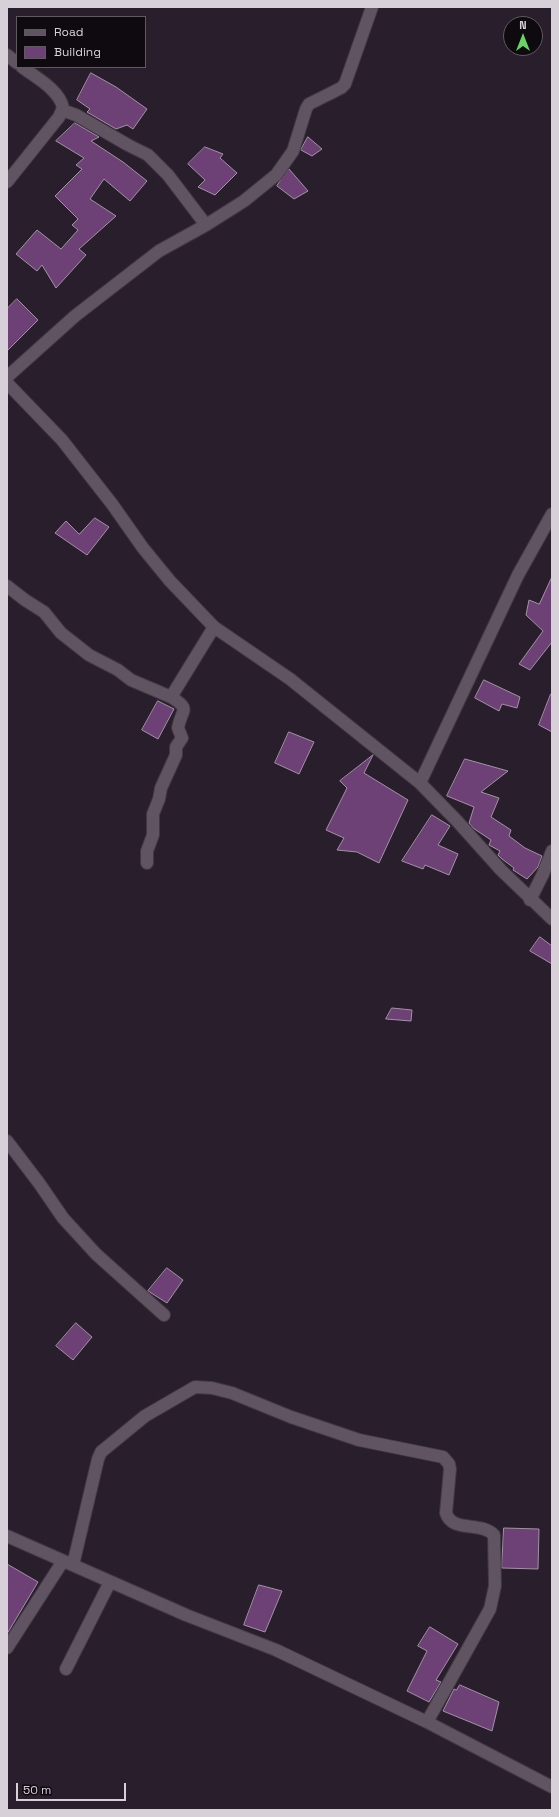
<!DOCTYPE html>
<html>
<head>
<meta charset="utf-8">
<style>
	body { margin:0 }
	#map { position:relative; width:559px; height:1817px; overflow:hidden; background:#291e2b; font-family:"Space Grotesk",sans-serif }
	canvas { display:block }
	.frame { position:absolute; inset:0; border:8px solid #d7d0d8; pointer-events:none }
	.legend { position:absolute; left:16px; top:16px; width:130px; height:52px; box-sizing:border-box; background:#0f0a10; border:1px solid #5f5960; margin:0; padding:5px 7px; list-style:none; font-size:12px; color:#d7d0d8 }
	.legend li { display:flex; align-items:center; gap:8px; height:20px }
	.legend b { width:20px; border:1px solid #5f5960 }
	.north { position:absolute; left:503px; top:16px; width:40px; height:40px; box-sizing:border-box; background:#0f0a10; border:1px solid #5f5960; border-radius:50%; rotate:0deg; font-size:11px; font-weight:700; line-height:16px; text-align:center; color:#d7d0d8 }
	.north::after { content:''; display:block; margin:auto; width:14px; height:18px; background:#69d464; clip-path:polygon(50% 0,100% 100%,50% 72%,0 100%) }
	.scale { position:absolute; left:16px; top:1783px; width:110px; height:18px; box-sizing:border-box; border:2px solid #d7d0d8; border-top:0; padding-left:5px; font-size:12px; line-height:14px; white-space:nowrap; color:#d7d0d8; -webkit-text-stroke:3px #0f0a10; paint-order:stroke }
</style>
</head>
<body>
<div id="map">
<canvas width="559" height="1817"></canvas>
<div class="frame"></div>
<ul class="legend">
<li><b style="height:5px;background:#605362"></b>Road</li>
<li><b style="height:11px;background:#6e4176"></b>Building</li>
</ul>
<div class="north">N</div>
<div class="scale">50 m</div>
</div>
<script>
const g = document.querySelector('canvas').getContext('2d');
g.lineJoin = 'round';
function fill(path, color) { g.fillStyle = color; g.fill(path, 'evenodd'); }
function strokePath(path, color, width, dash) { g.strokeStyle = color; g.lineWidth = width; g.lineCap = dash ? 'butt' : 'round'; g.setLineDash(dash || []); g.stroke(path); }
const building = new Path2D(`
	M91,73l25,14 31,22 -14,20 -6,-4 -11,4 -29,-17 3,-3 -13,-9z
	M75,123l24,14 -8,4 32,21 24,19 -17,20 -26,-22 -14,20 26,17 -37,33 7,6 -30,33 -14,-23 -5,6 -21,-17 21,-24 24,19 17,-19 -6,-5 6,-6 -23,-23 27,-27 -6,-4 8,-7 -28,-17z
	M308,137l14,12 -10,7 -11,-6z
	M205,147l18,7 -3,4 17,15 -22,22 -17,-8 7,-7 -17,-16z
	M289,169l19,22 -14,8 -17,-13z
	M17,299l21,21 -31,31v-42z
	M95,518l14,9 -22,28 -32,-22 11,-12 13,13z
	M552,577v65l-22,28 -11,-6 24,-33 -17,-16 3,-15 10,4z
	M484,680l36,17 -3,11 -15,-4 -3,7 -24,-13z
	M551,694h1v38l-13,-7z
	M158,701l16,8 -16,30 -16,-9z
	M289,732l25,10 -15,32 -24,-11z
	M373,755l-9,18 44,27 -29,63 -22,-11 -20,-2 7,-12 -18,-8 21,-42 -7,-7z
	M465,759l43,12 -27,21 18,6 -8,19 20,13 -2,6 16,12 17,8 -4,11 -11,12 -14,-9 1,-2 -12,-9 -4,-4 2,-4 -11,-6 2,-5 -18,-12 -4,-5 5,-16 -27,-11z
	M432,815l18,11 -12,19 20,9 -9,21 -24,-10 -2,4 -21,-8z
	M540,937l12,9v18l-22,-13z
	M392,1008l20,2 -1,11 -25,-2z
	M167,1268l16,12 -16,23 -19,-12z
	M76,1323l16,14 -19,23 -17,-14z
	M504,1528l35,1 -1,40 -36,-1z
	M7,1564l31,18 -31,52z
	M259,1585l23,6 -17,41 -21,-7z
	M430,1627l28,17 -22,36 5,2 -12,20 -22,-11 20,-40 -9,-5z
	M460,1685l39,17 -7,29 -49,-20 11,-22 2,1z`);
fill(building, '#6e4176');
strokePath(building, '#a193a4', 1);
const minor = new Path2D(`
	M7,55l10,8
	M62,110l14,5 52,30 20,10 20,20 38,50
	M7,182l52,-65 4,-9c-3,-18 -28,-31 -41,-41
	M7,377l68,-61 84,-65 47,-26 38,-24 32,-26 17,-24 13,-42 3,-5 32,-16 4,-4 27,-77
	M7,383l55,57 50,64 31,44 27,33 44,46 76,52 130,104 38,39 43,48 51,49
	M7,586l18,14 19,12 17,21 28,22 29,15 13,10 40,17 43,-70
	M420,783l98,-208 34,-61
	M147,863v-12l6,-16v-21l6,-15 2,-11 15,-33v-8l6,-9 -4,-10c3,-19 14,-18 -7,-31
	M530,900l13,-26 9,-23
	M7,1141l32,42 24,35 33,36 68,61
	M7,1536l179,79 90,35 151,72 125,65
	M73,1565l25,-106 3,-7 44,-36 50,-29 17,1 20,5 59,24 68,23 84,17 6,7 1,5 -4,44c6,20 35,8 48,22l1,51 -5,23 -63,113
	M7,1648l56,-87
	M66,1669l44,-87`);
strokePath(minor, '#413842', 14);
strokePath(minor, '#605362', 12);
</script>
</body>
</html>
